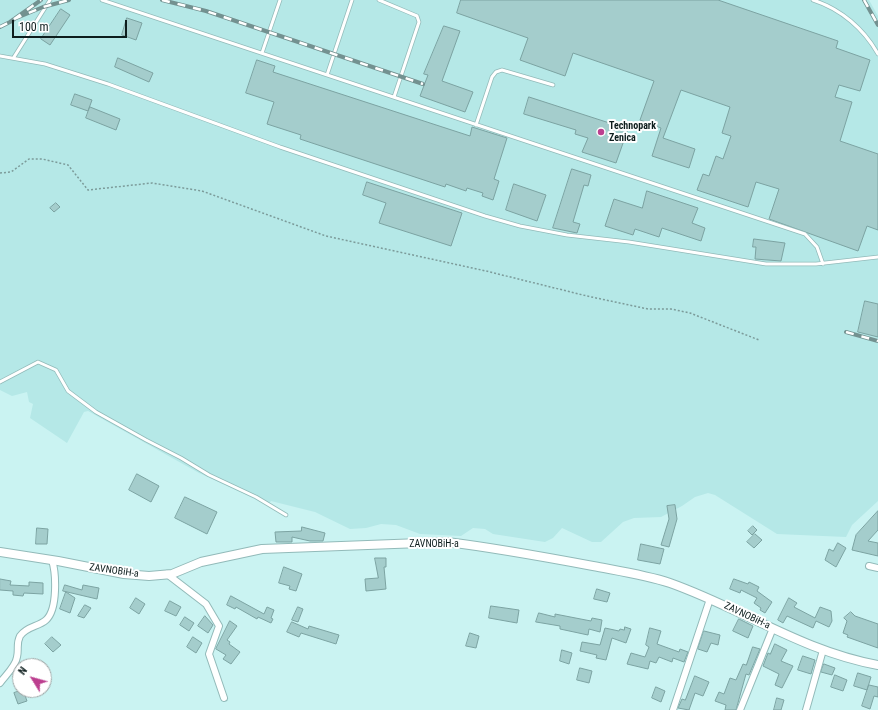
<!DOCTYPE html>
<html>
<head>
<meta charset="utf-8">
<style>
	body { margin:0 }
	#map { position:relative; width:878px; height:710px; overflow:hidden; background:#caf3f2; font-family:"Roboto Condensed",sans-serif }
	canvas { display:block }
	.north { position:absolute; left:12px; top:658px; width:40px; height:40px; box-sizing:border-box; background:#fff; border:1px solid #9ea5a5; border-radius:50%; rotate:307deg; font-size:11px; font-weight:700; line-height:16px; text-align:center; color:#0d1d1d }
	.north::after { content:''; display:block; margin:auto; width:14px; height:18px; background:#bc3f8f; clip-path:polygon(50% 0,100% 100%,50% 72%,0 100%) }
	.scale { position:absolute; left:12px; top:20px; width:115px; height:18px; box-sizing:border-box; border:2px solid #0d1d1d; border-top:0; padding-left:5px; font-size:12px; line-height:14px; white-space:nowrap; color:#0d1d1d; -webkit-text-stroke:3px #fff; paint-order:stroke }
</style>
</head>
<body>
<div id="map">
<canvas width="878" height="710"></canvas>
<div class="north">N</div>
<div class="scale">100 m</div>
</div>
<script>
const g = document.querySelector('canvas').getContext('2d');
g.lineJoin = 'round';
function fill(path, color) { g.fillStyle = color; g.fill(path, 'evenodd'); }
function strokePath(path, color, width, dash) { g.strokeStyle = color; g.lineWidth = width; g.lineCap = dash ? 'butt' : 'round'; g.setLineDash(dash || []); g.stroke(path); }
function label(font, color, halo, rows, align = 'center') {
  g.font = font + ' "Roboto Condensed",sans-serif'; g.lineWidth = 4; g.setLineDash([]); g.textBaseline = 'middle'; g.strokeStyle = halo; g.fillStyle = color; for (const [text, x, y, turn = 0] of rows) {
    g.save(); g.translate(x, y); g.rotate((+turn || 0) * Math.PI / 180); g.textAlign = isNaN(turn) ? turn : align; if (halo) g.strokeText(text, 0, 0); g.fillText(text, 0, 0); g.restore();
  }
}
fill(new Path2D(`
	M0,0h869l9,16v485l-26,24 -6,12 -69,-3 -62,-39 -7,-2 -13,4 -13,9 -21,11 -27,1 -11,4 -22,20h-9l-30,-14 -9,10 -8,4 -52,-8 -8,-5 -12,-1 -12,8 -41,-2 -24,-9 -15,-1 -15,4 -16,1 -35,-17 -44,-11 -3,4 -69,-32 -111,-62 -4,1 -17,31 -37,-25 3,-14 -4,-2 -2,-10 -15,4 -12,-6z`), '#b5e8e7');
const building = new Path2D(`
	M461,0h257l120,41 -2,7 34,12 -10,31 -21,-6 -4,12 17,5 -12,39 38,13v76l-11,-4 -9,25 -89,-32 10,-30 -23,-7 -8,25 -51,-17 6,-16 6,2 7,-20 7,3 8,-23 -9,-3 8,-26 -49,-17 -18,48 32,11 -6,19 -37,-12 9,-28 -21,-8 14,-39 -81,-28 -8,23 -45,-16 8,-22 -71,-25z
	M61,9l9,6 -20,30 -9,-6z
	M127,18l15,5 -6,17 -14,-5z
	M444,26l16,5 -18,50 31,11 -8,20 -45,-16 8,-21 -4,-1z
	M118,58l35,15 -4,9 -34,-15z
	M257,60l18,6 -2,6 197,64 2,-9 35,11 -13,41 5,2 -6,19 -11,-4 1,-3 -16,-5 -1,3 -20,-7 -1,3 -145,-48 1,-4 -34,-11 7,-22 -28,-9z
	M75,94l17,6 -4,11 -17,-6z
	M529,97l99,32 -12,34 -34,-11 6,-14 -13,-4 1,-4 -52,-16z
	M90,107l30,12 -4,11 -30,-12z
	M572,169l19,6 -3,11 -4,-1 -11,37 7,2 -3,9 -24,-5z
	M367,182l95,31 -11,33 -72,-23 7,-20 -23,-8z
	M514,184l32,11 -9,26 -31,-11z
	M647,191l51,17 -6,15 13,5 -4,13 -39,-13 -3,9 -24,-8 -2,6 -28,-9 9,-27 28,9z
	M56,203l4,4 -6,5 -4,-4z
	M754,239l31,4 -4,18 -26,-2 1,-12h-3z
	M865,301l13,3v33l-20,-5z
	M137,474l22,12 -8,16 -22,-12z
	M185,497l32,15 -10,22 -32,-16z
	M675,505l2,14 -8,28 -8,-2 8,-26 -2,-13z
	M878,511v19l-10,11 10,2v13l-26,-6 4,-15z
	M753,526l4,4 -5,5 -4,-4z
	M302,527l23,6 -2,8h-13l-18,-4v5h-16l-1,-10 26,-1z
	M37,528l11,1 -1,15h-11z
	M755,534l7,6 -8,8 -7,-6z
	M838,543l8,5 -10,19 -11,-7 4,-11 4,2z
	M641,544l23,5 -4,15 -22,-4z
	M375,558h11v9h-2l2,22 -20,2 -1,-12 13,-1z
	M284,567l18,7 -6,17 -7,-2 1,-3 -11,-3z
	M0,579l11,2 -1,4 19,1v-4l14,1v11l-19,-1 -1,3 -10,-1v-4l-13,-1z
	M734,579l14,5 1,-2 10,5 -2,4 15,11 -7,11 -5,-3 1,-2 -7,-5 3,-5 -16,-8 -1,3 -10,-4z
	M65,585l17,5 1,-5 16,3 -2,11 -34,-8z
	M597,589l13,4 -3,9 -13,-3z
	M66,592l9,6 -5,15 -10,-4z
	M231,596l33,18 3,-7 7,3 -3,8 2,1 -2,4 -13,-6 -1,2 -21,-12 -1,2 -8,-4z
	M136,598l9,6 -6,10 -9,-6z
	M789,598l8,5 -3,4 21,11 5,-11 11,4 1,10 -3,6 -13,-6 -3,7 -26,-12 -4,7 -5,-3z
	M170,601l11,6 -5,9 -11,-5z
	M85,605l6,3 -7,10 -6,-2z
	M491,606l28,4 -2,13 -28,-5z
	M298,607l5,2 -5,13 -6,-2z
	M851,612l4,4 23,8v24l-31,-11 1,-2 -5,-2 4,-12 -3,-3z
	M539,613l16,4v-3l36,7 1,-3 10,2 -2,12 -11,-3 -1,6 -28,-6v-3l-24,-4z
	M205,616l8,9 -5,8 -10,-7z
	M185,617l9,6 -5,8 -9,-6z
	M739,619l14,7 -5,12 -15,-7z
	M230,621l7,5 -10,14 3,2 -1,2 11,8 -9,12 -8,-5 3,-4 -10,-6z
	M292,622l16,7 1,-3 30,9 -3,9 -35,-11 -2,4 -12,-5z
	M625,627l6,2 -5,14 -14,-5 -6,22 -10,-2 1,-3 -17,-4 2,-9 18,3 5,-17 14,3 1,-2 4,1z
	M650,628l11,3 -4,13 22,8 1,-3 8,3 -4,10 -11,-4 -1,4 -13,-5 -3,6 -6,-2 -2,8 -21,-5 4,-11 14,4 4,-10 -3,-2z
	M704,631l16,4 -2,10 -7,-2 -4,9 -9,-3z
	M470,633l9,3 -3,12 -10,-2z
	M52,637l9,8 -8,7 -8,-8z
	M193,637l9,6 -6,10 -9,-6z
	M775,644l12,6 -6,11 12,5 -11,22 -7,-3 4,-11 -16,-8 5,-13 2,1z
	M753,647l7,2 -11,26 -3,-1 -10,36h-11l1,-5 -11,-4 4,-9 5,2 6,-16 6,2 7,-16 3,1z
	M562,650l10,3 -3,11 -9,-3z
	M803,656l12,4 -4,14 -13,-4z
	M824,664l11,4 -3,7 -11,-3z
	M580,668l12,3 -3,12 -12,-3z
	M858,673l13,4 -4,13 -13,-4z
	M835,675l12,5 -4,11 -12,-4z
	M695,676l14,6 -6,14 -8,-3 -6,17 -11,-2 4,-9 3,1z
	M869,685l9,2v10l-4,-1 -4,13 -8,-3z
	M656,687l9,4 -4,11 -9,-4z
	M23,690l4,11 -9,3 -4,-11z
	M777,698l7,2 -3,10h-7z`);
fill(building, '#a4cdcc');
strokePath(building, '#7ca3a2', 1);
const service = new Path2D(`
	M102,0l703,234 12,13 6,17
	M379,0l38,16 2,6 -25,75
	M813,0c28,9 51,29 65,54
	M262,53l18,-53
	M0,56l45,8 63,20 172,63 205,69 35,10 47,9 62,7 137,22h50l62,-7
	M14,57l36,-57
	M327,75l25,-75
	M476,125l16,-48 4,-5 6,-2 51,15
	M0,382l38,-20 18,8 12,21 28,21 50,28 35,18 28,17 47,22 30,18`);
const minor = new Path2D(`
	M869,566l9,2
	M167,574l39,30 13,22 -10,28 15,44
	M0,683c5,-7 16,-17 17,-26 2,-8 -1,-13 3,-21 7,-10 18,-9 26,-16 12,-11 10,-47 6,-60
	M673,710l37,-111
	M740,710l33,-82
	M806,710l17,-60`);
const secondary = new Path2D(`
	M0,552l58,9 66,13 25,2 23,-2 29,-12 61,-13 185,-7c49,6 98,15 146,24 26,5 53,9 77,17 71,25 134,69 208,82`);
strokePath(service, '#92bab9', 4.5);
strokePath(minor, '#92bab9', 8);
strokePath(secondary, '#92bab9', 10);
strokePath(new Path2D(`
	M0,173l11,-1 18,-13h13l26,6 20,25 64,-7 50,8 124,45 160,35 101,25 61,13h23l19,4 69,27`), '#7c9b9a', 1.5, [2, 2]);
strokePath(service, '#fff', 3);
strokePath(minor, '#fff', 6);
strokePath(secondary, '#fff', 8);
const rail = new Path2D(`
	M162,0l44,11 217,73
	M864,0l14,25
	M14,19l29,-12 26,-7
	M0,27l10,-5 31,-22
	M846,332l32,9`);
strokePath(rail, '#739190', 4);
strokePath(rail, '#fff', 2.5, [8]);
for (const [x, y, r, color] of [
	[601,132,4,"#bc3f8f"]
]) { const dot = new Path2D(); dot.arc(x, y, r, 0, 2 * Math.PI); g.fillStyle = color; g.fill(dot); strokePath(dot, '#fff', 1.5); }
label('bold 10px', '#0d1d1d', '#fff', [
	["Technopark",609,126],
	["Zenica",609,138]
], 'left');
label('10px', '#0d1d1d', '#fff', [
	["ZAVNOBiH-a",434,544],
	["ZAVNOBiH-a",114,571,8],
	["ZAVNOBiH-a",747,616,25]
]);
</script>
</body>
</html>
